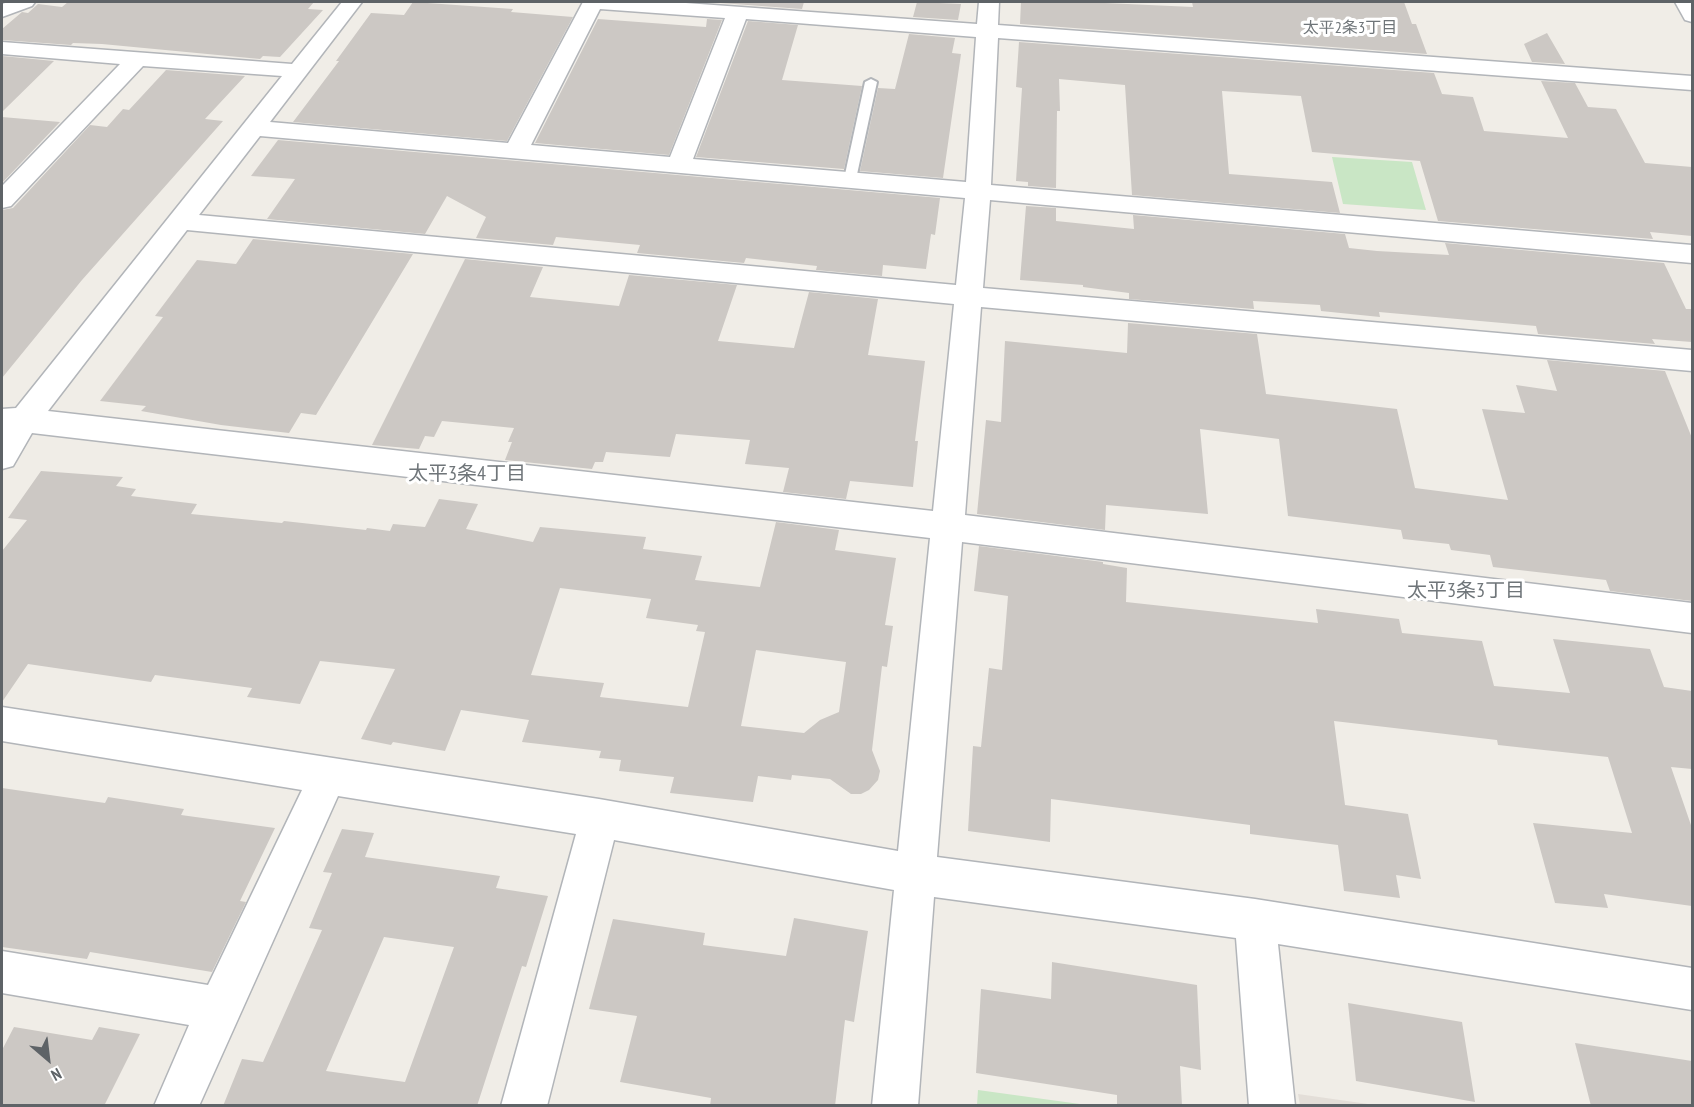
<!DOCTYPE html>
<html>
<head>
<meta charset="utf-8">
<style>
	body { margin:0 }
	#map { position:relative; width:1694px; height:1107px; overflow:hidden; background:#f0ede7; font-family:"PT Sans Narrow",sans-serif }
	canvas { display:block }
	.frame { position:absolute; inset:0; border:3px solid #5e6367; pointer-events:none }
	.north { position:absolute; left:18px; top:1029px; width:60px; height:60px; -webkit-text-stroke:4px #fff; paint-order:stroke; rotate:152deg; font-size:16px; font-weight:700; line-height:24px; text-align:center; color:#5e6367 }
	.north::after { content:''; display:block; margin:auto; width:21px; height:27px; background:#5e6367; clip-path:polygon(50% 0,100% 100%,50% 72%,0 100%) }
</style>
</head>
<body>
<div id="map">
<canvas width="1694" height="1107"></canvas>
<div class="frame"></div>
<div class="north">N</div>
</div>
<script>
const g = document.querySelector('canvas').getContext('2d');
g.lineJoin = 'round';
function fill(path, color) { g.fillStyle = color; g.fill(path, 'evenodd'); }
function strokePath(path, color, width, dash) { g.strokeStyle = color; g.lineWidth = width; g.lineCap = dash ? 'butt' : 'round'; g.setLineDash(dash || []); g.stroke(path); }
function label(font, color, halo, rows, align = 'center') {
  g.font = font + ' "PT Sans Narrow","Noto Sans JP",sans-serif'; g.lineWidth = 6; g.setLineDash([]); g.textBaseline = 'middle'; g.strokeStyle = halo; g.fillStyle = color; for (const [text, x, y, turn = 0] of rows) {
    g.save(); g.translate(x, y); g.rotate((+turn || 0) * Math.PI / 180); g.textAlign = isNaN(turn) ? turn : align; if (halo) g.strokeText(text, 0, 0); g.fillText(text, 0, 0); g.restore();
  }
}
fill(new Path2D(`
	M1298,1094l77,11h-75z`), '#e3ded8');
fill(new Path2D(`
	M1332,157l80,5 14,48 -83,-6z
	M978,1090l109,15h-110z`), '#c9e6c5');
fill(new Path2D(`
	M68,2h246l-6,7 15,1 -43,47 -17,-1 -3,3 -158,-15 -29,-1 -2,2 -69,-5v-11l20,-17 6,1 10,-9 24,3z
	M413,2l100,7 -2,3 62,5 -66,124 -214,-19 46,-61h-3l35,-48 33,2z
	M707,2h97l-2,7z
	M917,2l44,2 -3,16 -45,-3z
	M1021,2h62l110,5 -1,-5h212l8,22h4l11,30 -407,-30z
	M598,19l108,8 1,-8 15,1 -53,135 -134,-12z
	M748,21l50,4 -16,55 80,6 -18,83 -148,-12z
	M1547,33l18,31 -33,-2 -8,-18z
	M909,34l46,4 -3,15 9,1 -18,124 -83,-7 18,-83 17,1z
	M1019,42l415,31 8,21 31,3 11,34 84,7 -27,-57 34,2 13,24 28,2 29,54 47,4v69l-42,-4 3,7 -215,-18 -18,-60 -108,-9 -11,-56 -79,-5 7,83 103,8 8,31 -208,-18 -7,-110 -66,-6 1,32h-3l-1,77 -28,-2v-4l-12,-1 6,-93 -6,-1z
	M2,56l52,5 -52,51z
	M166,70l79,6 -40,43 18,2 -141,159 -80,98v-168l11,-2 77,-83 17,2 16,-18 6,1z
	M2,117l58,5 -58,61z
	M278,140l662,58 -5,37 -4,-1 -5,35 -43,-4 -1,11 -66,-6 1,-4 -71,-8 -2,5 -107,-10 3,-8 -84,-8 -3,8 -77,-7 10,-21 -39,-21 -22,38 -158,-15 28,-40 -44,-3z
	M1026,206l30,2v13l78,8 -1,-14 212,19 4,14 28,3 72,4 -4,-12 219,20 22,46h6v33l-40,-3 3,5 -117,-10 -2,-8 -157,-14 1,5 -59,-6 -1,-6 -67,-4 1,8 -125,-10v-6l-46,-6v-2l-63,-5z
	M253,239l160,15 -97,161 -15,-2 -12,20 -68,-8 -80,-14 5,-5 -46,-5 63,-84 -8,-1 42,-56 39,4z
	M465,259l78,8 -13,30 89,9 10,-31 108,10 -19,56 76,7 15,-56 69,7 -10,56 57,6 -10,80h3l-5,46 -63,-6 -4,18 -63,-7 6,-24 -44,-4 5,-24 -74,-6 -6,23 -64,-5 -3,10h-8l-3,7 -87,-9 7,-18h-4l6,-14 -72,-7 -8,16 -9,-1 -6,13 -47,-4z
	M1128,323l129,11 9,60 131,15 18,79 93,12 -26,-91 43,4 -9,-28 41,6 -10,-31 118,11 27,67v163l-82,-10 -4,-11 -113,-13 -3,-12 -39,-5 -2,-6 -46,-5 -2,-9 -113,-14 -9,-77 -79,-10 8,85 -102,-9 -1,25 -128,-16 9,-94 15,2 4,-81 122,12z
	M41,471l82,6 -7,9 20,3 -5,7 66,8 -6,10 91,9 2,-2 82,9 1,-2 23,3 3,-7 32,3 14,-28 39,5 -12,25 67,13 7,-15 106,10 -3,12 59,7 -7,24 65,7 16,-65 63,8 -4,20 61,8 -11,67 8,1 -6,41 -5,-1 -10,84 8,21 -2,9 -9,10 -8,4h-10l-21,-15 -38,-4 -1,5 -33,-4 -5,26 -83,-9 4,-16 -55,-6 2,-11 -22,-2 2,-7 -79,-9 7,-22 -68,-10 -16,41 -52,-9 -2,3 -30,-6 34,-70 -75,-8 -20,43 -53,-7 5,-9 -97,-13 -4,7 -123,-18 -26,38v-151l25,-31 -19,-2zM560,588l91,11 -5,19 52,7 -2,6 9,1 -17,75 -88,-10 4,-14 -73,-8zM756,650l90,12 -7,50 -19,8 -16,13 -63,-7z
	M979,546l124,16v2l24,4 -1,34 192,21 -2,-14 83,10 3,14 80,8 12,45 76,7 -17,-54 97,10 14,38 28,4v78l-21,-2 21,61v78l-88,-12 4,14 -53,-5 -22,-80 99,10 -24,-76 -110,-12 -1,-5 -163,-19 11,84 63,9 13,65 -25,-4 4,23 -56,-7 -6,-46 -88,-11v-9l-199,-26 -1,43 -82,-11 5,-85 8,1 8,-79 13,2 6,-74 -34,-5z
	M2,788l103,15 3,-6 76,12 -3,6 94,13 -35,73 6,1 -34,70 -122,-20 -3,7 -85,-12z
	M342,829l32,4 -9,24 135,19 -4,12 52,8 -22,71 -4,-1 -45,140h-254l19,-47 21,3 59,-132 -13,-2 23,-55 -9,-1zM384,937l70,10 -49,135 -79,-11z
	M794,918l74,13 -14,91 -9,-2 -10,86h-125l1,-8 -91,-16 17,-66 -48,-7 24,-90 92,14 -2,12 83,11z
	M1052,962l145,23 4,85 -21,-4 2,40h-65v-11l-141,-22 5,-84 70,10z
	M1348,1003l114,19 13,80 -119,-21z
	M14,1027l78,13 7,-13 41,7 -36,72h-102v-56z
	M1575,1043l117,18v45h-101z`), '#ccc8c4');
const service = new Path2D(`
	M871,79l6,3 -21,97 -6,4 -6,-4 21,-97z`);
const minor = new Path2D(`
	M8,2h27l-3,4 -30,11v-13z
	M342,2h20l-92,120 238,21 75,-141h89l305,22 2,-22h20l-1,23 694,51v14l-694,-52 -7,147 701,60v18l-702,-63 -7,88 709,62v21l-711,-64 -16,208 727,88v30l-730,-91 -25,315 318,42 437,69v42l-414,-66 17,162h-46l-13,-168 -302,-41 -16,209h-46l22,-216 -280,-50 -67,266h-46l75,-272 -238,-38 -139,310h-45l35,-81 -187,-32v-42l206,34 94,-195 -300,-49v-34l597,92 299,52 32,-313 -898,-105 -19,33 -11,3v-60l14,-1 266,-332 -139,-10 -132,140 -9,2v-22l118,-122 -118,-10v-12l290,22zM600,9l125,9 -55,139 -139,-12zM746,19l230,18 -10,145 -273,-23zM260,136l705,62 -9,87 -757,-70zM187,230l767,74 -21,207 -885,-100z`);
const tertiary = new Path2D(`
	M1675,2h17v20l-7,-2z`);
strokePath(service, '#b2b5b9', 4);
strokePath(minor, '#b2b5b9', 3);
strokePath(tertiary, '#b2b5b9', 3);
fill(service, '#fff');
fill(minor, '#fff');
fill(tertiary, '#fff');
label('16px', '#6f7579', '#fff', [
	["太平2条3丁目",1350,28]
]);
label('20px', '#6f7579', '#fff', [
	["太平3条4丁目",467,474],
	["太平3条3丁目",1466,591]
]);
</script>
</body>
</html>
